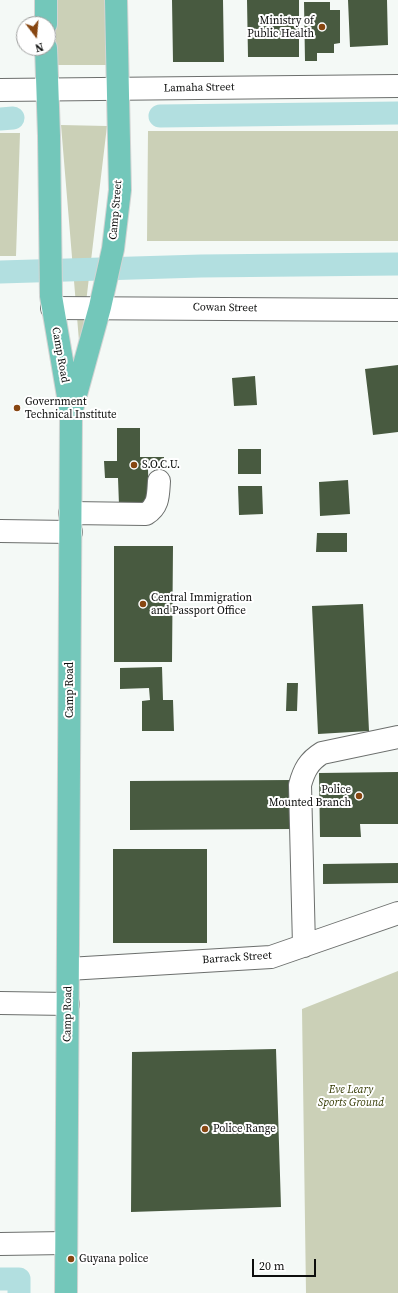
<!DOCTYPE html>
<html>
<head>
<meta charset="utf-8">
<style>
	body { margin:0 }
	#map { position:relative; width:398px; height:1293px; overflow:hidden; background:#f4f9f6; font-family:"Source Serif 4",serif }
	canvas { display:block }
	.north { position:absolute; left:16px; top:16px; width:40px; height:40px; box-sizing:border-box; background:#fff; border:1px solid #9e9f9e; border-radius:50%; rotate:164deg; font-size:11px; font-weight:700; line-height:16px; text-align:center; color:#0d0e0d }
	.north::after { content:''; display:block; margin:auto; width:14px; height:18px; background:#874611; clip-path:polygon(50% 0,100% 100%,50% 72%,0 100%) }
	.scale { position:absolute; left:252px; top:1259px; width:64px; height:18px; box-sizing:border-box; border:2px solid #0d0e0d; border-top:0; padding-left:5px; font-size:12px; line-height:14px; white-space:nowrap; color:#0d0e0d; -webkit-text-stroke:3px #fff; paint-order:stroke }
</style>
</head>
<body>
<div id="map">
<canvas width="398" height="1293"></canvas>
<div class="north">N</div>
<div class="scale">20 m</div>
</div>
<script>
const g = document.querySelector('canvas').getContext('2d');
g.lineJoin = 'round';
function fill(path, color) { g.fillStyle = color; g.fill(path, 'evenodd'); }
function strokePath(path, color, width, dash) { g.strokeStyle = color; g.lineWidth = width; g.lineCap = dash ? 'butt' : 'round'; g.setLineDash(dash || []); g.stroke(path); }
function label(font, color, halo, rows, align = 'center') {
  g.font = font + ' "Source Serif 4",serif'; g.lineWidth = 4; g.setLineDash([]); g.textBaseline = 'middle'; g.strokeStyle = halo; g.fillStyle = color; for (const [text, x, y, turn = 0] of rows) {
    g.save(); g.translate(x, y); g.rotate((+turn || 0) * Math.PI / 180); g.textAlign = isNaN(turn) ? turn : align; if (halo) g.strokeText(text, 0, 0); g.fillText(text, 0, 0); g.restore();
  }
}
fill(new Path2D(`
	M56,0h50l1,65h-51z
	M61,125l46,1 -27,227z
	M148,131h250v110h-251z
	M0,133h20l-4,123h-16z
	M398,971v322h-92l-4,-284z`), '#cbd0b7');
strokePath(new Path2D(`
	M160,116l238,-3
	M0,119l13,-1
	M0,272l201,-6 197,-2
	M0,1279h19v14`), '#b2dfe0', 23);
fill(new Path2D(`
	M172,0h51l1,62h-51z
	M247,0h52v57h-51z
	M348,0h39l1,45 -38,2z
	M304,2h26v8h10v33l-6,1v9h-17v8h-12z
	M398,365v67l-25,3 -8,-66z
	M255,376l2,29 -23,1 -2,-28z
	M117,428h23v29h24v11l-16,1 1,35 -30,1 -1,-27h-13l-1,-17h13z
	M238,449h23v25h-23z
	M348,480l2,34 -30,2 -1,-34z
	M238,486h24l1,28 -24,1z
	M317,533h30v19h-31z
	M114,546h59l-1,116h-58z
	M363,604l6,127 -51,3 -6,-128z
	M162,667l1,33h10l1,31h-32v-30l8,-1 -1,-12 -29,1v-21z
	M287,683h11l-1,28h-11z
	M398,772v52h-38l1,13h-41l-1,-64z
	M293,780v49l-163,1v-49z
	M113,849h94v94h-94z
	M398,863v20l-75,1v-20z
	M276,1049l5,158 -150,5 1,-160z`), '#485a40');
const minor = new Path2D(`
	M0,90l398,-4
	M52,308l346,2
	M70,513l76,1c13,-8 12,-19 13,-33
	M0,531l71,1
	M304,946l-4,-161c4,-15 9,-24 22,-32l76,-16
	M68,969l203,-12 127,-44
	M0,1003l68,1
	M0,1244l65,-1`);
const major = new Path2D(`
	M46,0v24
	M46,48l3,88 2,160 20,118 -5,879
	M72,409l28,-102 13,-58 7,-59 -4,-190`);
strokePath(minor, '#6c6f6d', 24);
strokePath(major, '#d3d4d3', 24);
strokePath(minor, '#fff', 22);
strokePath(major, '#73c7ba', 22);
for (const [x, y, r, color] of [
	[322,27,4,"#874611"],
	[17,408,4,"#874611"],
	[134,465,4,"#874611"],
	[143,604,4,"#874611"],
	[359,796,4,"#874611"],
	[205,1129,4,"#874611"],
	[71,1259,4,"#874611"]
]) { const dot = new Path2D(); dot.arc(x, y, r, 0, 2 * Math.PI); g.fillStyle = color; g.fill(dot); strokePath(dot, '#fff', 1.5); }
label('11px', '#0d0e0d', '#fff', [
	["Ministry of",314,21,"right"],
	["Public Health",314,34,"right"],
	["Government",25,402],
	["Technical Institute",25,415],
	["S.O.C.U.",142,465],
	["Central Immigration",151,598],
	["and Passport Office",151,611],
	["Police",351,790,"right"],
	["Mounted Branch",351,803,"right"],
	["Police Range",213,1129],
	["Guyana police",79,1259]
], 'left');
label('11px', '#0d0e0d', '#fff', [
	["Lamaha Street",199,88,-1],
	["Camp Street",116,210,-85],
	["Cowan Street",225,308,1],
	["Camp Road",60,355,80],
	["Camp Road",70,690,-90],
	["Barrack Street",237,958,-4],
	["Camp Road",68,1014,-89]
]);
label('italic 11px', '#333900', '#fff', [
	["Eve Leary",351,1090],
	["Sports Ground",351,1103]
]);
</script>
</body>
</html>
